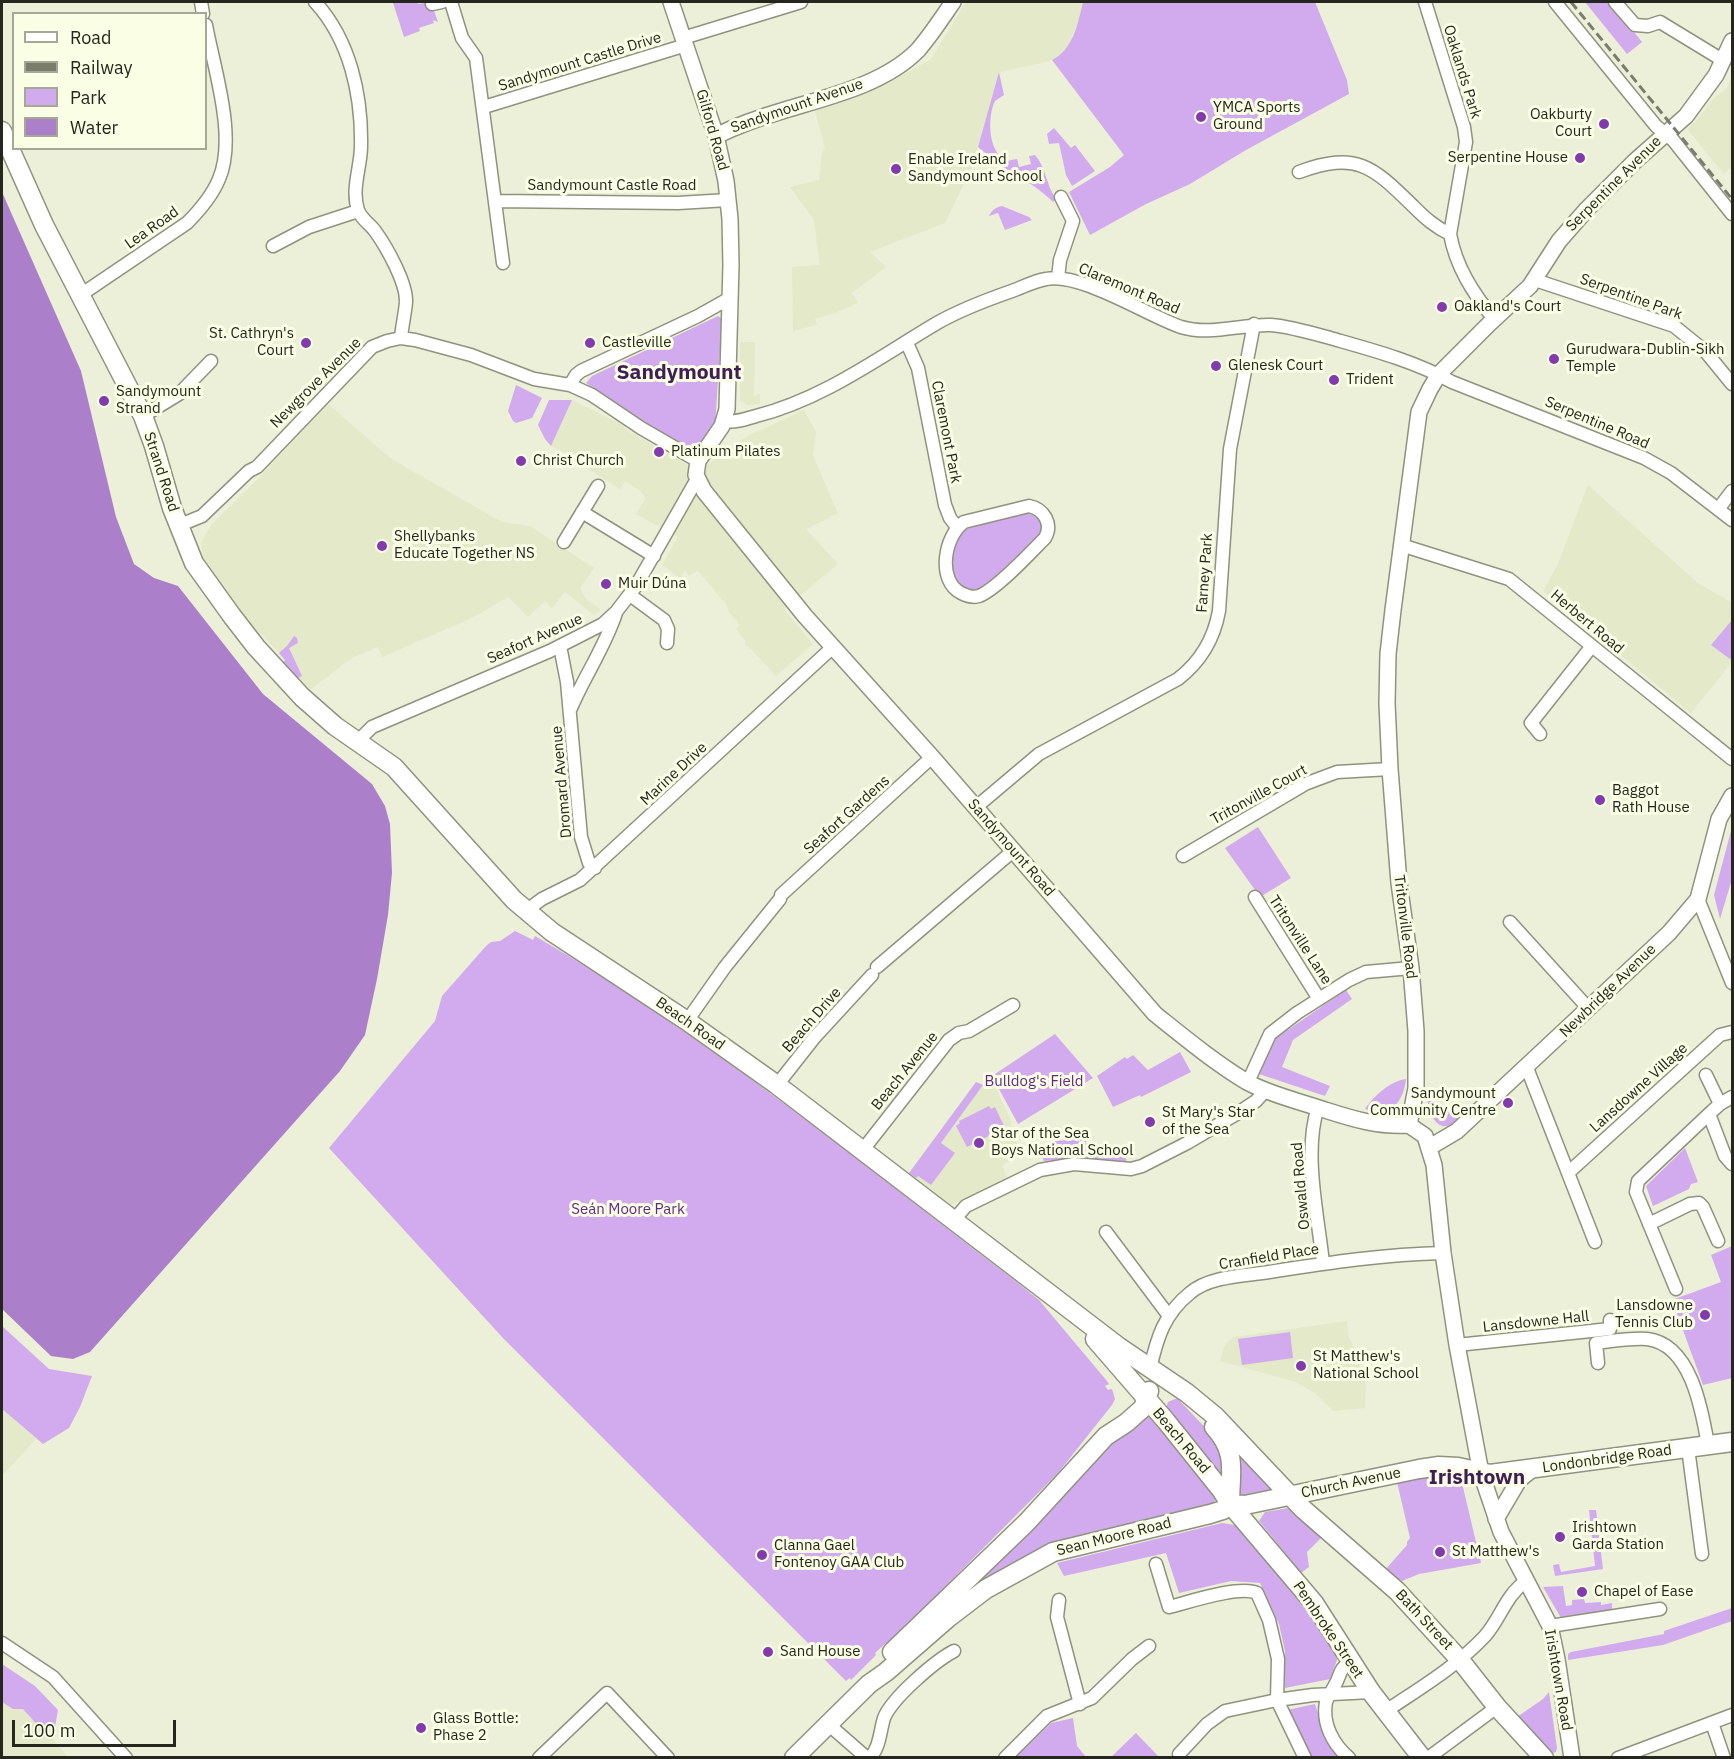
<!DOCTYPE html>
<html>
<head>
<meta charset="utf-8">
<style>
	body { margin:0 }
	#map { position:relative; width:1734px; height:1759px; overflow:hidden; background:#ecf0d8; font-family:"IBM Plex Sans",sans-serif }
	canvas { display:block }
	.frame { position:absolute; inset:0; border:3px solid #25261d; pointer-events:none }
	.legend { position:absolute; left:12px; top:12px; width:195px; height:138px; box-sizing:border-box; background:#f9fee5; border:2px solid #a4a895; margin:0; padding:8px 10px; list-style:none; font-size:18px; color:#25261d }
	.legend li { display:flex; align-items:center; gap:12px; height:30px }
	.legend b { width:30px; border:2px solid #a4a895 }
	.scale { position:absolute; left:12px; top:1720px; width:164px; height:27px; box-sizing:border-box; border:3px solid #25261d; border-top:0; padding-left:8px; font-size:18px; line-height:21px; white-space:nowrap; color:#25261d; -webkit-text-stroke:4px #f9fee5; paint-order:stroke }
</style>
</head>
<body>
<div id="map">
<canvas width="1734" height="1759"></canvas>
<div class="frame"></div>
<ul class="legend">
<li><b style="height:8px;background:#fff"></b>Road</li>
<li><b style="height:8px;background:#7a7d6d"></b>Railway</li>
<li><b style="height:16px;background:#d1abee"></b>Park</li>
<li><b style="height:16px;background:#ac7fcb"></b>Water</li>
</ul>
<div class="scale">100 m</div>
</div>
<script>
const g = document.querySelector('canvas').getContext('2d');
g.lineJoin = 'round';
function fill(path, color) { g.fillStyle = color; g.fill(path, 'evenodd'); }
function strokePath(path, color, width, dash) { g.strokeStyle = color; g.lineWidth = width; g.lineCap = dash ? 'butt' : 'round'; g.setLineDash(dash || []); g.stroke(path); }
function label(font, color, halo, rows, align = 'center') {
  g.font = font + ' "IBM Plex Sans",sans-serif'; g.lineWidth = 6; g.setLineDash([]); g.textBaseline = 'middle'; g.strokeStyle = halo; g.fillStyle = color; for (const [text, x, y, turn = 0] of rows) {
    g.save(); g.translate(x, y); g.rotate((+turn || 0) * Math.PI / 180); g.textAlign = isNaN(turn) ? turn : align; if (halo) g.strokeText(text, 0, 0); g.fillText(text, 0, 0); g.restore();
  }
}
fill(new Path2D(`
	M966,2h117l-5,20 -9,22 -9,13 -18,6 -43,9 -26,93 -28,58 -75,29 16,15 -34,26 6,10 -23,10 -20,6 2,6 -24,6 -1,-64 28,-2 -6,-45 -24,-33 29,-7 3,-28 3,-4 -10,-37 70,-26 46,-26z
	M1732,74v93l-8,7 -37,-45 11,-10 16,-21 13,-10z
	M740,342h15l-1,54 6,-2v10l-11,1 -9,-4z
	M572,400l49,24 9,8 65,37h6l43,-31 60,-28 12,22 -3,23 25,59 -8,2v2l-24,11 32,35 -54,45 29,35 -37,32 -28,-30h-3v-6l-9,-11 4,-4 -12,-14 -1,-6 -29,-34 -9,5 -4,-6 -5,8 -18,-13 16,-28 -42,-23 10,-16 -7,-8 -14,-9 -5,8 -38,-24 1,-3 -32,-16z
	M328,404l61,53 16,10 97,55 28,4 64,42 -14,20 6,11 15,11 -7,5 -29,-23 -13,16 -7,-7 -17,16 -20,-20 -36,21 -90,39 -4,-10 -28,12 -40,31 -27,-28 2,-2 -23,-26 -2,1 -26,-32 -30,-44 -3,-16 10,-18 46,-45z
	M1588,485l110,98 34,20v59l-41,51 -148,-122 15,-27z
	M994,1084l18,39 -4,11 2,4 4,-2 5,12 -7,3 4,7 -14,7 5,13 -56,27 -35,-27 67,-93z
	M1347,1321l2,18 2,1 15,44 -1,24 -32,3 -18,-18 -19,-11 -76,-21 5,-16 8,-8z
	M2,1409l34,30 -34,37z
	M2,1690l35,31 31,36h-66z`), '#e3e9c9');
fill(new Path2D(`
	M398,2h19l1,2 13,-2 7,20 -5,-2 1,3 -15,5 1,3 -16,6 -11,-34z
	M1083,2h232l32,78 2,14 -103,56 -56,34 -44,20 -56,31 -21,-43 41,-25 14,-12 -72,-95c21,-10 26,-37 31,-58z
	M1585,2h25l32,40 -15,12z
	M999,72l5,23 -9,6c-8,16 -7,51 11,60l11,-2 2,8 12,-3 -2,-8 6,-1c11,12 11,30 21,44l-3,3c-13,-13 -28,-22 -44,-31 -11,-6 -21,-16 -31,-24z
	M1054,128l17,20 4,-3 20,26 -23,15 -6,-11 -7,-32 -10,1 -2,-10z
	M1002,206l27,11 3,3 -27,10 -7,-17 -9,3c2,-5 7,-9 13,-10z
	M718,316l4,3 -7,107 -12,17 -17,8 -100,-68 6,-7z
	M516,385l26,13 -10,20 -16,5 -3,-2 -5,-10z
	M549,400h23l-21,46 -6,-7 -7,-14z
	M1030,510c9,8 14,12 12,24l-58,54 -9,4 -15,-4c-11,-18 -10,-42 4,-58z
	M1732,620v36l-2,3 -19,-14z
	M294,636l3,2 1,5 -9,5 13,28 -4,2 -15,-16 2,-2 -6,-7 8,-7z
	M1258,827l33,51 -31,19 -35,-49z
	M1732,827v52l-12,40 -6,-24z
	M515,931l18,9 2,-4c170,99 322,224 478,343l26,21 68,81 2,3 -4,2 3,4 4,-1 3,10 -3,6 -54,68 -170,171 -2,-1 -11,10 1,2 -25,25 -1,-2 -4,3 -344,-344 -173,-189 106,-127 7,-25 44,-50 5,-4 9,-1z
	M1346,990l6,9 -59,41 -11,27 48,19 -5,10 -66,-22 17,-36z
	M1055,1034l38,44 -75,46 -26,-48z
	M1180,1052l11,20 -50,25 -1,-2 -27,12 -16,-31 28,-19 2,2 6,-4 15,15z
	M1406,1079c-3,25 -16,38 -41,30 9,-13 25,-28 41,-30z
	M976,1082l7,3 -42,58 14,10 -24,32 -13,-9 -2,2 -7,-5z
	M1427,1096l14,10 2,-2 18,14c-22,21 -32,-2 -34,-22z
	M989,1106l2,3 4,-2 10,21 -38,19 -11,-21 4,-3 -1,-2z
	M1079,1132l4,1 4,12 4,-1 3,9 17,-6 4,7 8,-2 4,10 -2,1 -60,-4 -21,2 -3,-8 10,-10 8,-4 3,2z
	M1685,1148l13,34 -7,2 -2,5 -36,17 -7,-20z
	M1732,1246v132l-29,7 -31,-85 49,-18 -10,-27z
	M2,1326l47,43 43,7 -12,31 -11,21 -26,16 -41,-35z
	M1290,1332l3,26 -51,7 -4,-26z
	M1175,1399h3l39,41 4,9 4,33 -59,-74 2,-6z
	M1146,1411l71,87 -8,10 -141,34 -124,69z
	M1237,1452l38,38 -37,9z
	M1431,1477l22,1 9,5 19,80 -62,11 -17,7 -17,-11 22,-25v-3l3,-4 -13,-56z
	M1288,1508l34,29 -15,15 2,15 -11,8 -5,-6 1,-5 -35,-43 6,-9z
	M1589,1510h7l7,59 -48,7 -2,-11 6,-1 2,8 34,-6z
	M1222,1523l13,2 14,7 46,56 42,66v6l-7,19 -45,9v-37l-6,-27 -19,-41 -29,-2 -52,12 -13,-40 -102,23 -7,-13z
	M1563,1586l3,20 6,-1v-5l12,-1 1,4 16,-1v3l11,-2v8l-51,7 -18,-31z
	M1732,1608v13l-69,24 -95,15v-6l3,-2 93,-18v-3z
	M2,1664l33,22 23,24 -3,17 -13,3 -19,-21h-10l-11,-7z
	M1549,1692l8,56 -1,4 -3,1 -36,-36 26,-18z
	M1315,1704l11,34 15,19h-31l-23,-47z
	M1073,1718l4,28 9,11h-70l35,-34z
	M1136,1733l23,24h-48z`), '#d1abee');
fill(new Path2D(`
	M2,192l79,179 35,146 18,47 20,14 24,8 85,108 109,90 13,22 5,18 2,49 -4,42 -11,64 -12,56 -25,36 -250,281 -17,7 -22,-3 -49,-47z`), '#ac7fcb');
const minor = new Path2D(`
	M201,2l2,12
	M315,2c35,38 47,93 46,144 0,21 -10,43 -3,64 3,9 12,14 17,21 11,15 32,52 31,71 -1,12 -4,24 -5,36
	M451,2l11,36 14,20 27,205
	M1425,2l39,125 2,15 -16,92c6,33 23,59 44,85
	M1555,2l101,124 17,14 59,74
	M1615,2l20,23 13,1 12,-4 64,39
	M432,4l10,-2
	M683,38l118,-36
	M484,107l202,-62
	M1299,172c58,-21 73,-6 114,34 12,12 22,21 37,28
	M496,201l182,2 50,-3
	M273,246l36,-19 49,-16
	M1058,278l2,-18 13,-39 -12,-24
	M1535,280l139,46 31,25 27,33
	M79,296l108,-73c13,-13 25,-27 32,-44 18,-42 -5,-110 -13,-154
	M907,343l11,25 27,137 5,13 7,9
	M570,385l6,-10 5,-4 117,-55 32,-18
	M143,416l36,-22 32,-33
	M725,421c10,2 21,-2 31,-5 67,-17 122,-58 181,-93 23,-13 49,-23 75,-32 11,-4 22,-10 34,-12 35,-7 100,36 135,48 29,9 60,-3 90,-2 23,2 44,9 66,15 39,11 79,22 115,42l192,76 27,15 61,47
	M1029,506c15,3 24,18 16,32 -15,15 -48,51 -66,58 -6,2 -12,0 -18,-3 -24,-12 -17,-57 3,-71z
	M1719,508l13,-17
	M582,512l72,44
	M180,525l22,-9 47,-45 8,-4 115,-120 15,-6 14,-3 14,2 56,15 63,24 36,6 22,10 49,33 57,33
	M564,542l34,-56
	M1401,545l108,34 223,180
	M630,595l34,25 4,9 -1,14
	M560,646l7,36 14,155 8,26 6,5
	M571,708c14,-33 34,-61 45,-95
	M1540,734l-9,-11 61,-77
	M358,741l14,-14 178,-76 53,-27 13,-12 20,-26 61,-107
	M975,808l64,-54 139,-75c22,-17 36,-40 41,-68l11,-162 24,-125
	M1183,856l122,-72 32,-12 53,-3
	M781,895l151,-138
	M1255,897l64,102
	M1698,899l34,84
	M527,910l15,-11 38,-19 253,-233
	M1510,922l79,87
	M877,967l136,-116
	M687,1021l38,-54 55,-68
	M1527,1068l68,174
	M1706,1075l14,29
	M1248,1082l22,-48 27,-21 52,-33 17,-8 45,-4
	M777,1085l37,-47 58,-63
	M1318,1107c-15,45 0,109 5,156
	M1709,1114l16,42 7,8
	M862,1151l87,-111 10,-7 10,-2 44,-26
	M1569,1172l151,-137 12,-3
	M953,1221l13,-15 74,-36 34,-6 57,5 11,-3 45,-23 51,-30 18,-12 10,-11
	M1649,1224l41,-20 9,-1 4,4 15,34
	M1106,1232l63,84
	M1676,1289l-40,-97 2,-11 71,-67 11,-10 12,-7
	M1457,1345l153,-16v-9
	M1598,1363l-2,-20c16,-2 35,-5 51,-4 44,5 55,71 61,106
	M1150,1369c7,-31 14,-55 40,-76 20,-17 54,-17 79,-21 58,-9 116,-18 174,-19
	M1688,1448l14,106
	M1156,1564l13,43c20,-5 71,-22 88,-14l12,27 9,39 -1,41 -52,11 -18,13 -28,30
	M1059,1600l-2,17 23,87
	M1550,1626l110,-17
	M2,1643l51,34 73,81
	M1386,1711c34,-23 70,-44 99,-75 16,-18 20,-40 41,-55
	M1712,1723l12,35
	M828,1724l39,34
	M539,1758l68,-65 61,65
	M870,1758c10,-11 10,-27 14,-40 8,-20 51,-57 70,-67
	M1005,1758l42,-42 45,-18 40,-39 17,-13
	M1305,1758l-28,-58 36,-5 58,-3
	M1349,1758c-16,-14 -27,-34 -23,-56 2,-6 6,-11 9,-17 6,-11 4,-16 15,-23
	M1428,1758l69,-51
	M1618,1758l114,-43`);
const tertiary = new Path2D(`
	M671,2l45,134 10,45 4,38 1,46 -4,144 -5,17 -24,35 -2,14 8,16 101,125 127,141 223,257c30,24 59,48 92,68 24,13 52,19 78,28 28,9 54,17 84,15
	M716,136c22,-11 45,-19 69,-26 43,-13 100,-26 133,-60 13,-15 24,-32 35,-48
	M1409,1125l7,-37v-57l-5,-63 -12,-85 -9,-114 -3,-66 1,-49 5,-44 26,-198 11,-23 9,-15 50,-50 41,-38 29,-45 28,-32 48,-48 51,-45 30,-41 16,-34
	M1409,1125l16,11 9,29 9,88 14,92 24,128 20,59 49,94 7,33 15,99
	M1430,1147l27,-16 212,-198 29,-34 21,-80 13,-23
	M1496,1519l23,-39 15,-12`);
const secondary = new Path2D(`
	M2,131l42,94 99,191 11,30 18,62 22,55 38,53 24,31 46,50 33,29 59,41 120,133 38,32 135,89 90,64 342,262 68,46 28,23 88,93 94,82 63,69 37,47 47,51
	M1095,1339l71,82 56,70 8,13 84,99 57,89 51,66
	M1214,1427c24,26 16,46 16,77
	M892,1652l135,-130 79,-86 20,-13 17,-15 6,-17
	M794,1758l75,-74 17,-12 62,-54 38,-29 67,-37 157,-38 13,-4 7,-6 15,1 174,-36 20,-3 19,1 32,7 242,-32`);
strokePath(minor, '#8f937d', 15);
strokePath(tertiary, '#8f937d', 18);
strokePath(secondary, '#8f937d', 21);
strokePath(minor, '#fff', 12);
strokePath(tertiary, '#fff', 15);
strokePath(secondary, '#fff', 18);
strokePath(new Path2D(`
	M1571,2l161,197`), '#7a7d6d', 3, [9, 4.5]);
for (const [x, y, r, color] of [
	[1201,117,6,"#823aad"],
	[1604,124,6,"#823aad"],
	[1580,158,6,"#823aad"],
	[896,169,6,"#823aad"],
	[1442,307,6,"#823aad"],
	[306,343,6,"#823aad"],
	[590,343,6,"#823aad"],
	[1554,359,6,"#823aad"],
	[1216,366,6,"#823aad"],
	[1334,380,6,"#823aad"],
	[104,401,6,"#823aad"],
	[659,452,6,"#823aad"],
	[521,461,6,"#823aad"],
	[382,546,6,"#823aad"],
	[606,584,6,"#823aad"],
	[1600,800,6,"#823aad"],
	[1508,1103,6,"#823aad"],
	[1150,1122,6,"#823aad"],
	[979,1143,6,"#823aad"],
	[1705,1315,6,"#823aad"],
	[1301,1366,6,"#823aad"],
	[1560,1537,6,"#823aad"],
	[1440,1552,6,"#823aad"],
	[762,1555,6,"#823aad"],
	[1582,1592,6,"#823aad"],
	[768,1652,6,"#823aad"],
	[421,1728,6,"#823aad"]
]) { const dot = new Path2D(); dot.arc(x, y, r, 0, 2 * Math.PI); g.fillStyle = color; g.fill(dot); strokePath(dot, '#f9fee5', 2); }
label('15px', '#25261d', '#f9fee5', [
	["Sandymount Castle Drive",580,62,-17],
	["Oaklands Park",1462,72,73],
	["Sandymount Avenue",797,106,-19],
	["Gilford Road",712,130,74],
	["Serpentine Avenue",1614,184,-45],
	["Sandymount Castle Road",612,186],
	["Lea Road",152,228,-35],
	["Claremont Road",1129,289,23],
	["Serpentine Park",1631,297,20],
	["Newgrove Avenue",316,383,-45],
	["Serpentine Road",1597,423,23],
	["Claremont Park",946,432,79],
	["Strand Road",161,472,72],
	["Farney Park",1205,573,-86],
	["Herbert Road",1587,622,40],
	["Seafort Avenue",535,639,-24],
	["Marine Drive",674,774,-43],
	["Dromard Avenue",562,782,-95],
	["Tritonville Court",1259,795,-29],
	["Seafort Gardens",847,815,-42],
	["Sandymount Road",1011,848,49],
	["Tritonville Road",1405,927,83],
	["Tritonville Lane",1300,940,57],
	["Newbridge Avenue",1608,991,-44],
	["Beach Drive",812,1020,-49],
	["Beach Road",690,1024,35],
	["Beach Avenue",905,1071,-51],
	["Lansdowne Village",1639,1088,-42],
	["Oswald Road",1301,1186,-95],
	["Cranfield Place",1269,1257,-9],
	["Lansdowne Hall",1536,1322,-6],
	["Beach Road",1181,1441,50],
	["Londonbridge Road",1607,1459,-8],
	["Church Avenue",1351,1483,-12],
	["Sean Moore Road",1114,1537,-14],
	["Bath Street",1424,1620,47],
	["Pembroke Street",1328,1630,56],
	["Irishtown Road",1558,1680,80]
]);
label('15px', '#25261d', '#f9fee5', [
	["YMCA Sports",1213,108],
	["Ground",1213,125],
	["Oakburty",1592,115,"right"],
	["Court",1592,132,"right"],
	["Serpentine House",1568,158,"right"],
	["Enable Ireland",908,160],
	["Sandymount School",908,177],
	["Oakland's Court",1454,307],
	["St. Cathryn's",294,334,"right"],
	["Court",294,351,"right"],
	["Castleville",602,343],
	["Gurudwara-Dublin-Sikh",1566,350],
	["Temple",1566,367],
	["Glenesk Court",1228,366],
	["Trident",1346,380],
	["Sandymount",116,392],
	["Strand",116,409],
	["Platinum Pilates",671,452],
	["Christ Church",533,461],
	["Shellybanks",394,537],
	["Educate Together NS",394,554],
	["Muir Dúna",618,584],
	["Baggot",1612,791],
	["Rath House",1612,808],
	["Sandymount",1496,1094,"right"],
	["Community Centre",1496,1111,"right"],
	["St Mary's Star",1162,1113],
	["of the Sea",1162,1130],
	["Star of the Sea",991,1134],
	["Boys National School",991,1151],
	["Lansdowne",1693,1306,"right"],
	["Tennis Club",1693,1323,"right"],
	["St Matthew's",1313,1357],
	["National School",1313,1374],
	["Irishtown",1572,1528],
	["Garda Station",1572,1545],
	["Clanna Gael",774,1546],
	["Fontenoy GAA Club",774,1563],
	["St Matthew's",1452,1552],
	["Chapel of Ease",1594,1592],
	["Sand House",780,1652],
	["Glass Bottle:",433,1719],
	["Phase 2",433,1736]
], 'left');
label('15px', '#622984', '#f9fee5', [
	["Bulldog's Field",1034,1082],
	["Seán Moore Park",628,1210]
]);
label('bold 21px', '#401d55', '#f9fee5', [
	["Sandymount",679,373],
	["Irishtown",1477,1478]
]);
</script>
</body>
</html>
